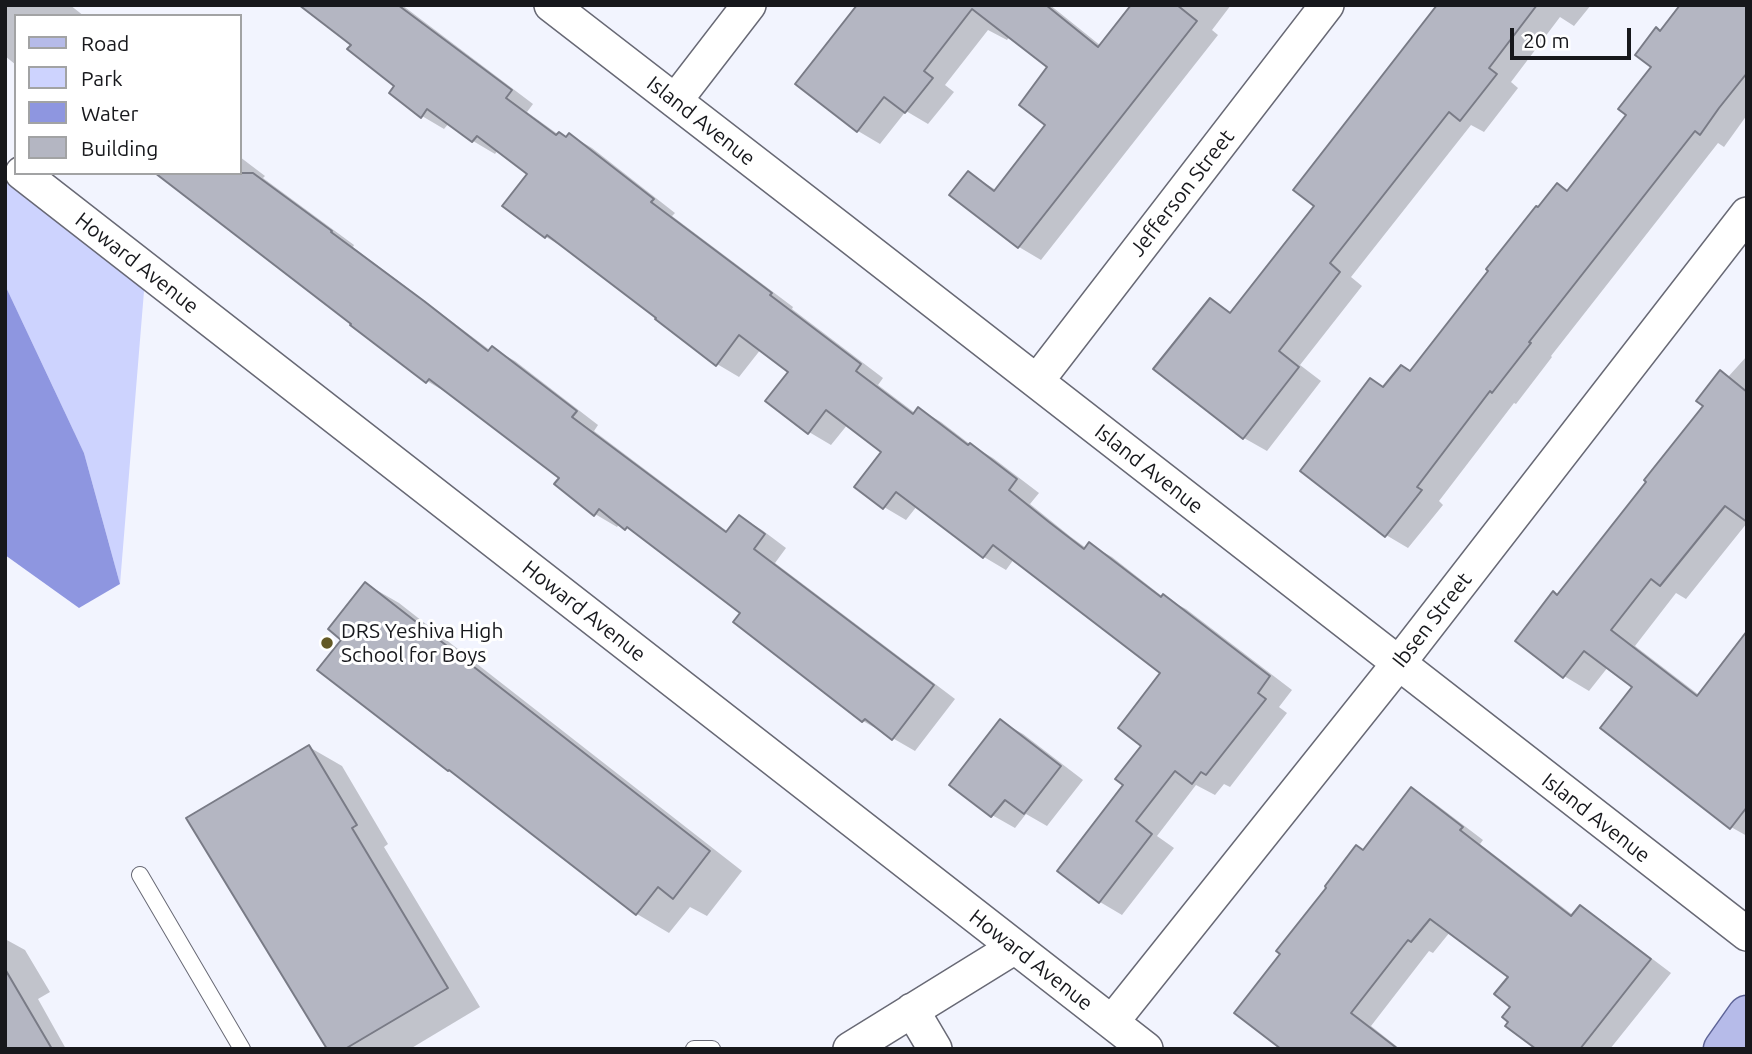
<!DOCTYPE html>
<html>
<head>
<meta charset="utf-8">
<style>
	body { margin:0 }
	#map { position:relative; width:1752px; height:1054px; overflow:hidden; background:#f2f4fe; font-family:Ubuntu,sans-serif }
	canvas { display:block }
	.frame { position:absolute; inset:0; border:7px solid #17181c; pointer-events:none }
	.legend { position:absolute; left:14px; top:14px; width:228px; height:161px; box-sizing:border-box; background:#fff; border:2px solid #a2a3a4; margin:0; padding:9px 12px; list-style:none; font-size:21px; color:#17181c }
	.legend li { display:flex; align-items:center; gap:14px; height:35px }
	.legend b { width:35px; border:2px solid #a2a3a4 }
	.scale { position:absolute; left:1510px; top:28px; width:121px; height:32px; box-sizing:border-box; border:4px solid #17181c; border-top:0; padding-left:9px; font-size:21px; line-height:24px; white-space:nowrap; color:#17181c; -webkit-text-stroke:5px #fff; paint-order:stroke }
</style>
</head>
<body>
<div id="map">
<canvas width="1752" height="1054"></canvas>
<div class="frame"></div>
<ul class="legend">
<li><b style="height:9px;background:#b6bbe9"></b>Road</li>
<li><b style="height:19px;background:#cdd3fe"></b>Park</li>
<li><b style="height:19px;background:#8e96e0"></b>Water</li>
<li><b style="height:19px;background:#b4b6c2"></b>Building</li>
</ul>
<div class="scale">20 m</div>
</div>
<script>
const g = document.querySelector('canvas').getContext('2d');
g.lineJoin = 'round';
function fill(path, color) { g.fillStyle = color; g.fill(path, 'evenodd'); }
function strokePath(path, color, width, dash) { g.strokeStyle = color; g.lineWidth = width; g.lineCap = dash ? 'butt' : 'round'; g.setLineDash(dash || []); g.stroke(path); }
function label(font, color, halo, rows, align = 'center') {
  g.font = font + ' Ubuntu,sans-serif'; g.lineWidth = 6; g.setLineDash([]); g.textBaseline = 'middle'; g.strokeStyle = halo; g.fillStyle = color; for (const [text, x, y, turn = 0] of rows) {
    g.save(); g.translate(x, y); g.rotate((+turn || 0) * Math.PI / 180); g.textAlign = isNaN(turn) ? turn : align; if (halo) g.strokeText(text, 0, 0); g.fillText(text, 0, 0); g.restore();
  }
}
fill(new Path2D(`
	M5,171l140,108 -25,305 -36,-131 -79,-168z`), '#cdd3fe');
fill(new Path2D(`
	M5,285l79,168 36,131 -41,24 -74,-53z`), '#8e96e0');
fill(new Path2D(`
	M5,5h65l14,11h-68v49l-11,-9z
	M302,5h100l131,99 -6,8 32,23 8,4 3,-4 22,13 83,65 -3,3 121,91 -1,2 91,69 -5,7 37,28 4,-4 22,13 30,23 22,13 46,35 -9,11 41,33 15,11 3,-4 23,13 51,40 23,12 106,81 -13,17 8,6 -57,74 -6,-3 -9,11 -19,-10 -39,51 17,12 -52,67 -22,-13 -41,-31 67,-86 18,-40 19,-72 -149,-114 -8,11 -22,-13 -67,-51 -11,14 -22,-13v-55l-36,-28 -17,21 -22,-13 -18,-61 -30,-22 -22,28 -22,-13 -149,-114 -22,-13 -17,-63 -31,-24 -3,4 -22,-13 -24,-18 -5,6 -22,-13 -25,-30 -44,-41z
	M863,5h187l51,41 32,-41h98l-19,25 6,5 -177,225 -22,-13 -51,-74 28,17 51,-65 3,-58 -40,-31 -3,4 -19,-10 -43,55 9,7 -26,32 -22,-13 -26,33 -22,-13z
	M1443,5h148l-17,21 -14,-9 -49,65 7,6 -34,44 -13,-7 -120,152 11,9 -62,79 21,16 -54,70 -23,-13 -88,-69 54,-69 22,13 84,-108z
	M1747,5v110l-23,32 -6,-4 -167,213 1,1 -36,47 -2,-1 -75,98 4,4 -35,43 -22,-13 -1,-147 26,-15 146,-188 11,7 60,-77 25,-48 8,-35z
	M240,157l25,19 -2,2 91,67 -1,2 138,104 1,-3 23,13 83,64 -4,6 134,101 12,-15 22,13 24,18 -11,15 180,136 -40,52 -52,-30 -121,-108 -97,-74 -25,-16 -3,4 -22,-13 -34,-37 -111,-84 -1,1 -22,-13 -187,-208z
	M1747,356v167l-61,76 -10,-6 -41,53 64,49 48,-61v202l-16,-9 -96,-140 -27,-20 -19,24 -25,-15 -6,-80 170,-219z
	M366,584l33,19 343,268 -35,45 -17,-9 -21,26 -32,-19 -293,-275z
	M1000,721l23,13 60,46 -36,46 -21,-12 -11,14 -23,-13z
	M309,747l33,19 46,78 -4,3 96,160 -70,42h-81z
	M1412,789l21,13 50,38 -3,4 94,72 6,-9 21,13 70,53 -61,76h-72l-26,-43 -2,-30 -60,-44 -17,21 -4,-2 -58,75 29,23h-116l80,-198z
	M5,939l20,11 25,42 -12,7 28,50h-61z`), '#0003');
const building = new Path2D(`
	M299,5h99l114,85 -6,8 50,37 3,-3 7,5 3,-4 85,66 -3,3 121,91 -2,2 91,69 -5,7 57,43 5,-7 50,38 2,-2 47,36 -8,11 40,32 35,27 5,-7 72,55 2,-3 107,82 -12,17 8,6 -60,76 -5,-3 -9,12 -17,-13 -39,50 16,13 -53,69 -42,-32 66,-86 -8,-6 26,-33 -23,-18 42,-55 -167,-128 -10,13 -87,-66 -13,17 -29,-22 27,-35 -55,-42 -18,24 -43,-33 23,-29 -49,-37 -23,31 -61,-47 1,-1 -109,-83 -2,3 -43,-32 25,-32 -50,-38 -5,6 -45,-33 -6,9 -32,-25 5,-7 -47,-37 4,-4z
	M857,5h189l52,42 33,-42h46l20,16 -179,227 -69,-53 19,-24 26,20 51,-66 -26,-20 28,-38 -75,-58 -48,62 9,7 -28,35 -21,-16 -27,35 -62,-48z
	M1437,5h100l-48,63 8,6 -37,47 -11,-9 -119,151 10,9 -61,79 20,16 -56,72 -90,-70 57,-71 20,15 84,-107 -21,-16z
	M1680,5h67v68l-28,35 -19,27 -5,-4 -166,211 2,1 -39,50 -2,-2 -73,96 5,3 -37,47 -85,-66 70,-93 13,9 18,-22 9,6 78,-100 -2,-2 50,-63 2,1 19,-24 10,8 59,-76 -8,-6 33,-42 -16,-12 21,-28 4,4z
	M155,173h98l79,58 -1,1 93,69 64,50 4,-5 85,65 -5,6 154,115 13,-17 26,19 -11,15 180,136 -42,55 -27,-21 -3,3 -129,-100 7,-9 -113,-86 -2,3 -26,-21 -5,7 -40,-32 5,-6 -130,-99 -3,4 -76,-58 1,-1z
	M1720,370l27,22v130l-22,-16 -65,80 -9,-7 -40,51 86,66 50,-65v176l-17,22 -130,-101 32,-41 -48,-36 -21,27 -48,-37 38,-50 4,4 89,-113 -2,-2 59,-74 -7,-5z
	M365,582l345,269 -37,48 -15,-12 -22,28 -187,-145 -1,1 -131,-101 24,-30 -13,-11z
	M1000,719l61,47 -37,48 -19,-14 -14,17 -42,-32z
	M309,745l48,80 -5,3 96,160 -103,61h-18l-141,-231z
	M1411,787l52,40 -3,3 111,86 9,-11 71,54 -71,90h-44l-31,-23 3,-4 -6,-5 8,-10 -16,-13 14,-17 -78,-58 -19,23 -3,-2 -57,73 47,36h-117l-47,-36 46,-59 -4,-3 50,-63 -1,-2 31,-41 7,5z
	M5,969l47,80h-47z`);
fill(building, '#b4b6c2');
strokePath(building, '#797b86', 2);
const service = new Path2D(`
	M140,875l102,174
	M694,1049h18`);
const minor = new Path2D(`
	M551,5c400,308 797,620 1196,929
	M675,101l74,-96
	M22,173l1124,876
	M1037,381l290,-376
	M912,1010l23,39
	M1112,1022l286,-358 349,-450
	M850,1049l165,-102`);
const primary = new Path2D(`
	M1723,1049l24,-34`);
strokePath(service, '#686975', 18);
strokePath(minor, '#686975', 36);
strokePath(primary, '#5f6598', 41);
strokePath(service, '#fff', 16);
strokePath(minor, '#fff', 33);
strokePath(primary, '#b6bbe9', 38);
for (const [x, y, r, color] of [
	[327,643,7,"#635925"]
]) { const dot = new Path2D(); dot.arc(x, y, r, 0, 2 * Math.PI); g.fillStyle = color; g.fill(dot); strokePath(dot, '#fff', 2.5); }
label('21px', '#17181c', '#fff', [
	["Island Avenue",701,121,38],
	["Jefferson Street",1182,193,-52],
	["Howard Avenue",137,263,38],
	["Island Avenue",1149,469,38],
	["Howard Avenue",584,611,38],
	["Ibsen Street",1432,620,-52],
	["Island Avenue",1596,818,38],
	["Howard Avenue",1031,960,38]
]);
label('21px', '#17181c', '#fff', [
	["DRS Yeshiva High",341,631],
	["School for Boys",341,655]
], 'left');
</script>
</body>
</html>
